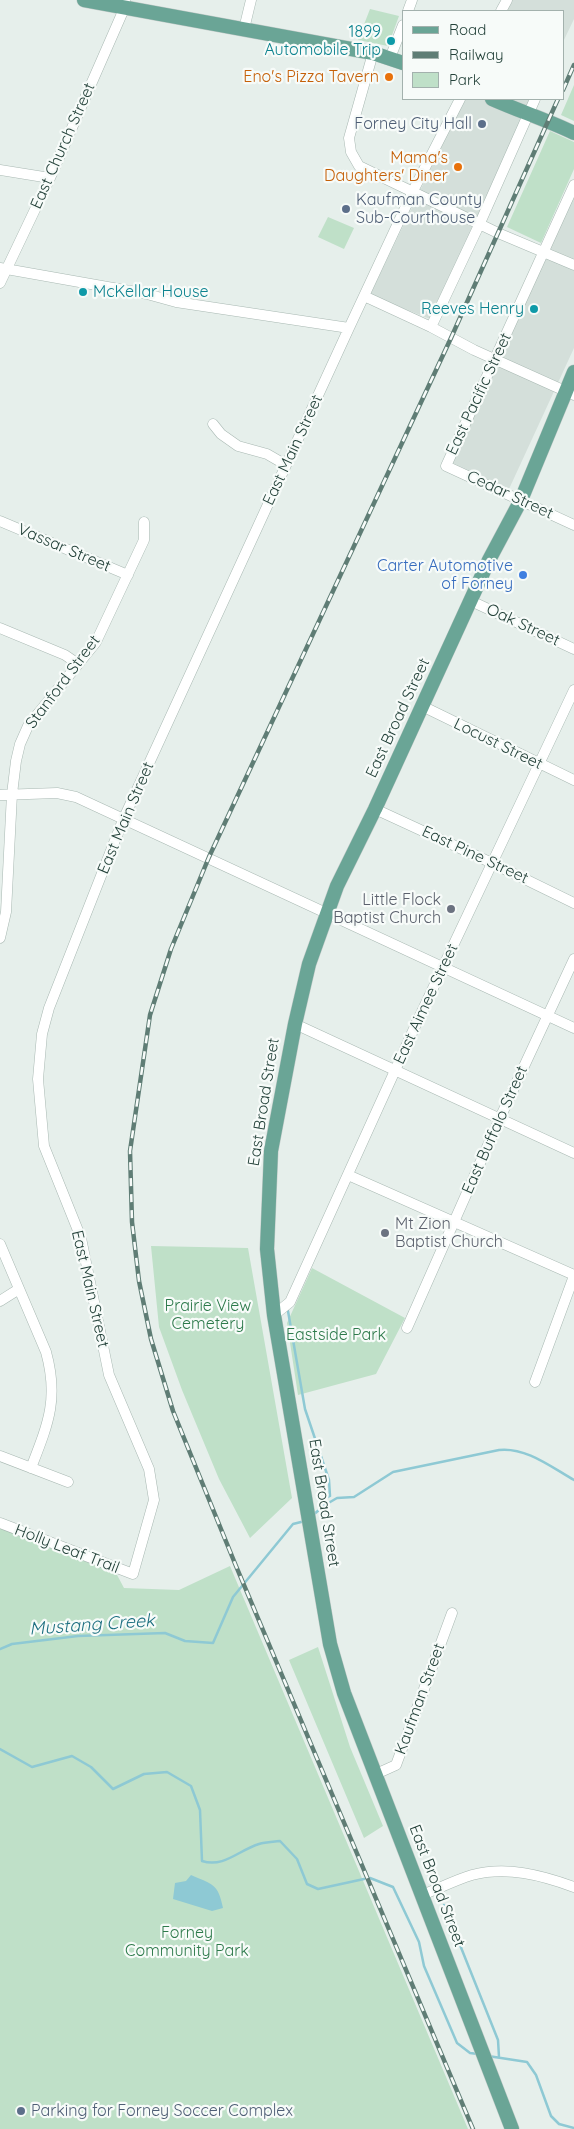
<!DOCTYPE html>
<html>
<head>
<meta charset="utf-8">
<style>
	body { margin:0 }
	#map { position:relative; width:574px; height:2129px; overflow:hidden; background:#e6efeb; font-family:Quicksand,sans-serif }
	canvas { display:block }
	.legend { position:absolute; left:402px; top:10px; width:162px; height:90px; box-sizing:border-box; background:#f7fbf9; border:1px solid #a3b1ad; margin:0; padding:6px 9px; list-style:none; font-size:15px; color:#24423a }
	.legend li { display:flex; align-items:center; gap:10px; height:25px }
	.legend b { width:25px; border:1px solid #a3b1ad }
</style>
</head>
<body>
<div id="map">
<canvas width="574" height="2129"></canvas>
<ul class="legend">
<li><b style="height:6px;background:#6aa596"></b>Road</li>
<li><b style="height:6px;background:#5f7d75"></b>Railway</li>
<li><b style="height:14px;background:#bfe0c8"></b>Park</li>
</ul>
</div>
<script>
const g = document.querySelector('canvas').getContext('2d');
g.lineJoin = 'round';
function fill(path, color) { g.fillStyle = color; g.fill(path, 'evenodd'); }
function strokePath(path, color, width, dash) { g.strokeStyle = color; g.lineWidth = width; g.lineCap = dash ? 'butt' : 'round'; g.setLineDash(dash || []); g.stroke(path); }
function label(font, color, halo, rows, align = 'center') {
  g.font = font + ' Quicksand,sans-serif'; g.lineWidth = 4.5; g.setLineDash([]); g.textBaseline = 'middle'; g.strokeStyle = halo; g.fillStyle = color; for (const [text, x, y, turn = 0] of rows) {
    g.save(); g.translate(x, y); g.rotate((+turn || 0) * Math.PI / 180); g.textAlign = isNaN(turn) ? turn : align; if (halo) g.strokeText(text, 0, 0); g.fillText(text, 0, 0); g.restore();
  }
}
fill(new Path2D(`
	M511,0h63v19l-11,23v-31h-57z
	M464,99h71l-105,220 -60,-24z
	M574,190v158l-65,141 -56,-26z`), '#d4dfda');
fill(new Path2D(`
	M370,9l29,7 -11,30 -30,-6z
	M574,85v36l-13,-6z
	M550,131l24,11v27l-33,74 -34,-16z
	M328,217l26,11 -10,21 -26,-12z
	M151,1246l97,2 44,250 -42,40 -31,-59 -37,-89 -23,-63z
	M312,1268l93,50 -29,56 -78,21 -11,-72z
	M0,1528l116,45 8,15 55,2 51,-24 238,563h-468z
	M318,1647l32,100 33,79 -19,12 -75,-178z`), '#bfe0c8');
fill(new Path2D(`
	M191,1875c22,10 27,8 32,33l-11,3 -39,-12 2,-16 11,-2z`), '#8ec9d4');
strokePath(new Path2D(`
	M288,1311l17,98 24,71 1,16 -6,3 1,5
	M313,1515l12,-10 12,-7 17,-1 39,-25 106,-22c27,-3 52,17 75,30
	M0,1649l12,-5 66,-8 87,-3 20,8 28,2 20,-46 60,-73 12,-3
	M0,1749l32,18 40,-11 19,11 22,22 31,-15 23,-2 24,14 9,24 2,51c22,7 37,-11 57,-17 7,-2 14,-2 21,-3l17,18 10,25 11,5 46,-10
	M370,1878l23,9 26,55 5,24 33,77 13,10 8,1
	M444,1905l54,135 1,17
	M488,2056l39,6 9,13 15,41 8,8 15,4`), '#8ec9d4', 2.5);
const minor = new Path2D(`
	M408,11l4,-11
	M501,11l6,-11
	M244,29l7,-29
	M373,53l-24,85 2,14 8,14 139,67 76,32
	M390,58l13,-33
	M0,170l50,8
	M574,185l-128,281 128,59
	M0,268l147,26 29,8 173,26
	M0,283l50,-105 74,-169 1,-9
	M364,296l67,31 43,23 100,45
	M431,327l49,-104 55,-124
	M213,424l8,10 17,12 29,8 19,11
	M0,521l128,54
	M471,601l103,48
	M0,628l65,27 13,9
	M422,706l152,74
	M0,795l57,-2 19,4 498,231
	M375,809l117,54 82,40
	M0,938l6,-26 6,-118 4,-33 4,-17 8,-18 68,-84 48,-102v-18
	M295,1024l279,129
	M348,1175l226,100
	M0,1244l46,108c13,47 2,72 -15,116
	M0,1301l19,-12
	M274,1315l16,-13 127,-280 157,-332
	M407,1328l93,-210 74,-159
	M535,1382l39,-106
	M0,1456l68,26
	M0,1523l133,51 21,-74 -5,-31 -40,-94 -28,-137 -37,-92 -6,-67 4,-45 7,-26 74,-188 226,-492 64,-137 47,-92
	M376,1774l20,-9 56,-152
	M422,1895c16,-6 33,-15 50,-20 35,-9 69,0 102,12`);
const major = new Path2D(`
	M84,0l289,53 30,10
	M492,99c27,12 55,21 82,34
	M512,2129l-168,-436 -14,-49 -56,-329 -7,-66 4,-98 24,-127 14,-60 28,-78 38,-77 114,-249 32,-60 53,-128`);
strokePath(minor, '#a8b8b2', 11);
strokePath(major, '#c2cac8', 15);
strokePath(minor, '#fff', 10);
strokePath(major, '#6aa596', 14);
const rail = new Path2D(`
	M563,90l11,-25
	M473,2129l-237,-563 -63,-155 -22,-72 -12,-58 -7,-59 -2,-71 20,-136 21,-66 38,-92 242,-519 107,-239`);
strokePath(rail, '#5f7d75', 4.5);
strokePath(rail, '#f7fbf9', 2.5, [8]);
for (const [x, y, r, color] of [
	[391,41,5,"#0f9aa8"],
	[389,77,5,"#e8710a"],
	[482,124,5,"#5c6f8a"],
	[458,167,5,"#e8710a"],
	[346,209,5,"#5c6f8a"],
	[83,292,5,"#0f9aa8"],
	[534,309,5,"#0f9aa8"],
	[523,575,5,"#3f7fe0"],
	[451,909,5,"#6b7280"],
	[385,1233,5,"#6b7280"],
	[21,2111,5,"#5c6f8a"]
]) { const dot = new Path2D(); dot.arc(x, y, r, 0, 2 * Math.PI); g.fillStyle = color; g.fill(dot); strokePath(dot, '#f7fbf9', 2); }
label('16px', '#0d838f', '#f7fbf9', [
	["1899",381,32],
	["Automobile Trip",381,50],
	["McKellar House",93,292,"left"],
	["Reeves Henry",524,309]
], 'right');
label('16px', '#c56008', '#f7fbf9', [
	["Eno's Pizza Tavern",379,77],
	["Mama's",448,158],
	["Daughters' Diner",448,176]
], 'right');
label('16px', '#4e5e75', '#f7fbf9', [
	["Forney City Hall",472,124,"right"],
	["Kaufman County",356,200],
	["Sub-Courthouse",356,218],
	["Parking for Forney Soccer Complex",31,2111]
], 'left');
label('16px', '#24423a', '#f7fbf9', [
	["East Church Street",63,146,-66],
	["East Pacific Street",479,394,-65],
	["East Main Street",293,450,-65],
	["Cedar Street",510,495,25],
	["Vassar Street",64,548,23],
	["Oak Street",523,625,25],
	["Stanford Street",63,682,-53],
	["East Broad Street",398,718,-65],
	["Locust Street",498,744,26],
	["East Main Street",126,818,-67],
	["East Pine Street",475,855,25],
	["East Aimee Street",426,1004,-65],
	["East Broad Street",264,1102,-81],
	["East Buffalo Street",495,1130,-66],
	["East Main Street",90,1289,77],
	["East Broad Street",324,1503,81],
	["Holly Leaf Trail",67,1549,21],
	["Kaufman Street",420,1699,-70],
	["East Broad Street",437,1886,69]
]);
label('16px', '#366cbe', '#f7fbf9', [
	["Carter Automotive",513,566],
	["of Forney",513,584]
], 'right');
label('16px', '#5b616d', '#f7fbf9', [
	["Little Flock",441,900],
	["Baptist Church",441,918],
	["Mt Zion",395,1224,"left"],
	["Baptist Church",395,1242,"left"]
], 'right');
label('16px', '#2d7a4b', '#f7fbf9', [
	["Prairie View",208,1306],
	["Cemetery",208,1324],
	["Eastside Park",336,1335],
	["Forney",187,1933],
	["Community Park",187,1951]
]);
label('italic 18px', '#1c6f80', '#f7fbf9', [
	["Mustang Creek",92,1625,-4]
]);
</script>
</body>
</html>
